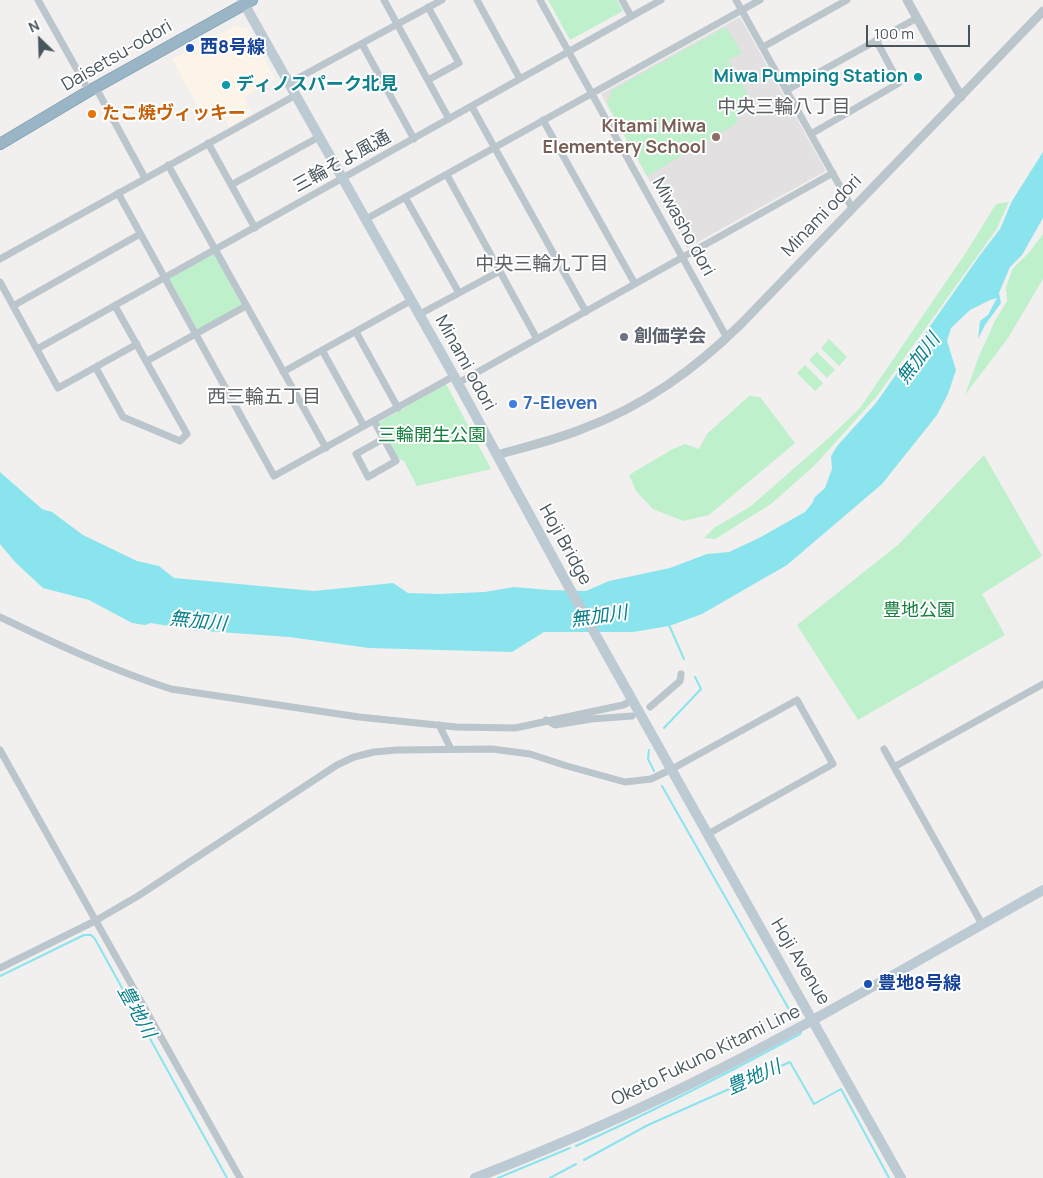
<!DOCTYPE html>
<html>
<head>
<meta charset="utf-8">
<style>
	body { margin:0 }
	#map { position:relative; width:1043px; height:1178px; overflow:hidden; background:#f2efef; font-family:Manrope,sans-serif }
	canvas { display:block }
	.north { position:absolute; left:15px; top:15px; width:50px; height:50px; -webkit-text-stroke:4px #fff; paint-order:stroke; rotate:336deg; font-size:14px; font-weight:700; line-height:20px; text-align:center; color:#47555d }
	.north::after { content:''; display:block; margin:auto; width:18px; height:22px; background:#47555d; clip-path:polygon(50% 0,100% 100%,50% 72%,0 100%) }
	.scale { position:absolute; left:866px; top:25px; width:104px; height:22px; box-sizing:border-box; border:2px solid #47555d; border-top:0; padding-left:6px; font-size:15px; line-height:18px; white-space:nowrap; color:#47555d; -webkit-text-stroke:4px #fff; paint-order:stroke }
</style>
</head>
<body>
<div id="map">
<canvas width="1043" height="1178"></canvas>
<div class="north">N</div>
<div class="scale">100 m</div>
</div>
<script>
const g = document.querySelector('canvas').getContext('2d');
g.lineJoin = 'round';
function fill(path, color) { g.fillStyle = color; g.fill(path, 'evenodd'); }
function strokePath(path, color, width, dash) { g.strokeStyle = color; g.lineWidth = width; g.lineCap = dash ? 'butt' : 'round'; g.setLineDash(dash || []); g.stroke(path); }
function label(font, color, halo, rows, align = 'center') {
  g.font = font + ' Manrope,"Noto Sans JP",sans-serif'; g.lineWidth = 4; g.setLineDash([]); g.textBaseline = 'middle'; g.strokeStyle = halo; g.fillStyle = color; for (const [text, x, y, turn = 0] of rows) {
    g.save(); g.translate(x, y); g.rotate((+turn || 0) * Math.PI / 180); g.textAlign = isNaN(turn) ? turn : align; if (halo) g.strokeText(text, 0, 0); g.fillText(text, 0, 0); g.restore();
  }
}
fill(new Path2D(`
	M235,26l13,3 27,50 -31,18 8,17 -22,13 -10,-18 -16,9 -32,-59z`), '#fcf4e8');
fill(new Path2D(`
	M740,17l86,154 -139,77 -86,-154z`), '#e3e0e1');
fill(new Path2D(`
	M548,0h69l6,11 -53,29z
	M726,27l16,26 -14,7 24,42 -11,6 -5,16 -89,52 -40,-72 5,-14z
	M1009,202l-13,28 -119,166 -62,69 -44,39 -56,35 -11,-1 10,-10 37,-22 80,-70 29,-28 107,-157 29,-47z
	M1043,234v45l-35,59 -43,57 14,-39 16,-35 12,-20 -1,-14 7,-19 15,-14z
	M214,254l28,51 -44,25 -29,-51z
	M829,339l18,18 -8,9 -18,-18z
	M817,352l18,18 -8,8 -18,-18z
	M805,365l18,18 -8,8 -18,-18z
	M446,384l45,85 -74,17 -13,-25 -6,-3 -20,-35z
	M749,396l11,1 35,46 -86,72 -26,6 -30,-12 -17,-18 -7,-16 42,-25 14,-6 14,5 8,-15z
	M984,455l58,101 -60,38 23,41 -147,85 -61,-95 101,-80z`), '#bdf0cb');
fill(new Path2D(`
	M1043,152v66l-21,37 -12,12 -11,26 2,10 -16,22 -7,14 2,-18 8,-6 9,-17 -7,2 -20,10 -19,18 -4,13 9,29 -8,24 -11,21 -55,69 -95,81 -85,49 -33,12 -36,6h-89l-32,20 -143,-4 -80,-11 -97,-7 -41,-7 -6,2 -13,-2 -43,-23 -46,-12 -27,-25 -16,-19v-72l42,37 10,3 31,23 54,26 22,5 15,12 140,13 79,-8 15,10 30,1 47,-2 29,-5 35,3 37,1 23,-10 61,-13 37,-14 22,-2 30,-14 46,-26 8,-10 1,-4 11,-10 7,-19 -1,-13 7,-11 38,-42 104,-148 20,-26 12,-28z`), '#89e4ed');
strokePath(new Path2D(`
	M669,625l15,34
	M664,728l37,-39 -6,-12
	M649,750l-1,9 6,12
	M662,786l128,225
	M0,976l84,-41h7l4,4 132,239
	M576,1146c76,-34 150,-72 224,-112l1,-2
	M584,1160l64,-35 142,-63 24,42 27,-15 48,89
	M498,1178l72,-30
	M550,1178l26,-14`), '#89e4ed', 2);
const trunk = new Path2D(`
	M0,144l89,-53 163,-91`);
strokePath(trunk, '#7193aa', 12);
strokePath(new Path2D(`
	M38,0l51,91
	M384,0l65,119
	M477,0l43,79
	M540,0l187,338
	M622,0l9,16
	M736,0l116,208
	M362,44l52,95
	M763,47l84,-47
	M428,80l31,-17 -31,-56
	M289,83l153,-83
	M96,88l49,90
	M787,90l130,-72
	M472,107l114,205
	M543,120l92,164
	M811,134l88,-51 -23,-43
	M208,143l47,85
	M168,165l158,283
	M447,175l90,164
	M231,185l88,-48
	M118,193l156,283 180,-100
	M405,197l54,96
	M366,219l394,-219
	M0,259l296,-164
	M0,282l58,106 79,-44
	M13,306l127,-72
	M420,314l80,-43
	M356,332l42,76
	M37,349l624,-349
	M322,350l42,76
	M147,361l99,-55
	M96,368l27,49 57,24 7,-7 -72,-128
	M283,372l129,-72
	M458,383l375,-210
	M374,421l22,40 -28,16 -12,-23 27,-15
	M0,617c56,27 112,53 171,72l188,28 97,10 59,1 108,-23 10,-5
	M650,707l30,-26 1,-7
	M546,720l9,5 36,-6 41,-3
	M439,725l12,24
	M884,749l10,18
	M0,750l240,428
	M982,924l-88,-157 149,-83
	M0,968l95,-47 43,-25 199,-131 17,-8 20,-5 23,-2 95,-1 38,5 37,12 58,16 26,-3 21,-10 125,-69 36,64 -125,70`), '#bac5cc', 7);
strokePath(new Path2D(`
	M907,0l54,97
	M497,455c28,-8 58,-15 85,-26 62,-23 112,-59 159,-105l302,-313`), '#bac5cc', 9);
strokePath(new Path2D(`
	M242,0l212,376 117,215 330,587
	M475,1178c82,-32 163,-67 241,-107 111,-56 218,-120 327,-181`), '#bccad3', 10);
strokePath(trunk, '#9ab5c6', 11);
for (const [x, y, r, color] of [
	[190,48,5,"#1a4fb4"],
	[918,77,5,"#0f9aa8"],
	[226,85,5,"#0f9aa8"],
	[92,114,5,"#e8710a"],
	[716,137,5,"#8d6e63"],
	[624,337,5,"#6b7280"],
	[513,404,5,"#3f7fe0"],
	[868,984,5,"#1a4fb4"]
]) { const dot = new Path2D(); dot.arc(x, y, r, 0, 2 * Math.PI); g.fillStyle = color; g.fill(dot); strokePath(dot, '#fff', 2); }
label('bold 18px', '#164399', '#fff', [
	["西8号線",200,48],
	["豊地8号線",878,984]
], 'left');
label('18px', '#47555d', '#fff', [
	["Daisetsu-odori",117,56,-30],
	["三輪そよ風通",342,162,-29],
	["Minami odori",822,216,-46],
	["Miwasho dori",683,227,61],
	["Minami odori",465,363,61],
	["Hoji Bridge",565,545,61],
	["Hoji Avenue",800,962,59],
	["Oketo Fukuno Kitami Line",706,1056,-26]
]);
label('bold 18px', '#0d838f', '#fff', [
	["Miwa Pumping Station",908,77],
	["ディノスパーク北見",236,85,"left"]
], 'right');
label('bold 18px', '#c56008', '#fff', [
	["たこ焼ヴィッキー",102,114]
], 'left');
label('bold 18px', '#785e54', '#fff', [
	["Kitami Miwa",706,127],
	["Elementery School",706,148]
], 'right');
label('bold 18px', '#5b616d', '#fff', [
	["創価学会",634,337]
], 'left');
label('bold 18px', '#366cbe', '#fff', [
	["7-Eleven",523,404]
], 'left');
label('18px', '#16803f', '#fff', [
	["三輪開生公園",432,436],
	["豊地公園",919,611]
]);
label('19px', '#5b6064', '#fff', [
	["中央三輪八丁目",784,108],
	["中央三輪九丁目",542,265],
	["西三輪五丁目",264,398]
]);
label('italic 19px', '#0b818d', '#fff', [
	["無加川",919,359,-53],
	["無加川",599,617,-8],
	["無加川",198,622,6],
	["豊地川",136,1012,61],
	["豊地川",754,1078,-24]
]);
</script>
</body>
</html>
